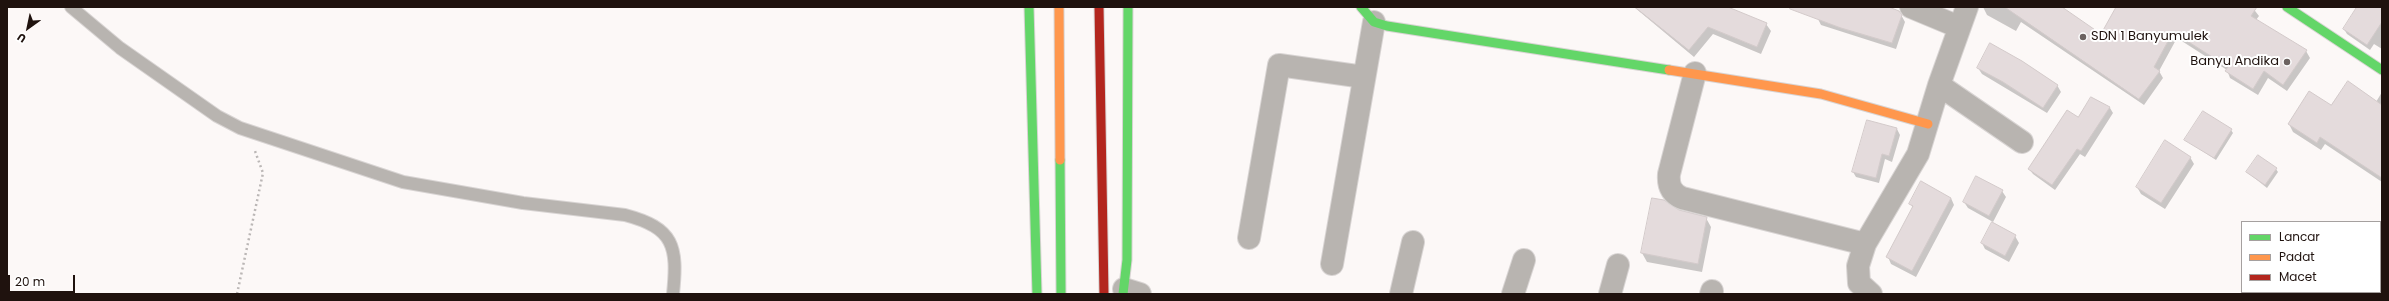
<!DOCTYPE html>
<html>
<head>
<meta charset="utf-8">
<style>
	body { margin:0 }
	#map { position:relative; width:2389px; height:301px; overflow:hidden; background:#fcf8f7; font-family:Poppins,sans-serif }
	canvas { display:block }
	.frame { position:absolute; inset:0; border:8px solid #1f120e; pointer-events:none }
	.legend { position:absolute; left:2241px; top:221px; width:140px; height:72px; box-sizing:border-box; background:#fff; border:1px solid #a5a09f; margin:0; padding:5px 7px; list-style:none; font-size:12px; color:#1f120e }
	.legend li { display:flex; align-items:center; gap:8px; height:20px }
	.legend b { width:20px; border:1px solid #a5a09f }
	.north { position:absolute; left:8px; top:8px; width:40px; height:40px; -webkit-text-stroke:3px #fff; paint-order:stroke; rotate:213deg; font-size:11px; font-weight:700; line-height:16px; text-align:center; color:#1f120e }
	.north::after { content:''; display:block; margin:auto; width:14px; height:18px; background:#1f120e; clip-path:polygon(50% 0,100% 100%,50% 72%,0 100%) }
	.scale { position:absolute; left:8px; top:275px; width:67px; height:18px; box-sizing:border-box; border:2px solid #1f120e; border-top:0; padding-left:5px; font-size:12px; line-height:14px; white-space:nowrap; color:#1f120e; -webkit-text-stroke:3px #fff; paint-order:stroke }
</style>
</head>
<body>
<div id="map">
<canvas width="2389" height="301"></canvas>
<div class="frame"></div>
<ul class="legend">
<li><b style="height:5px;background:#63d668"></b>Lancar</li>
<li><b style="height:5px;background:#ff974d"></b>Padat</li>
<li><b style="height:5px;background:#b3261e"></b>Macet</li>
</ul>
<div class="north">U</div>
<div class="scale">20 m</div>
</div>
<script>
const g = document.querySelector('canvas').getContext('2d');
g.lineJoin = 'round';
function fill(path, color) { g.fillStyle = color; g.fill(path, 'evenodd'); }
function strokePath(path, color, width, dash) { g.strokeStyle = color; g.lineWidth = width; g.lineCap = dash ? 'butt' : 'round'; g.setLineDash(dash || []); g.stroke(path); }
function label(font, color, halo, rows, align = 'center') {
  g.font = font + ' Poppins,sans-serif'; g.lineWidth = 4; g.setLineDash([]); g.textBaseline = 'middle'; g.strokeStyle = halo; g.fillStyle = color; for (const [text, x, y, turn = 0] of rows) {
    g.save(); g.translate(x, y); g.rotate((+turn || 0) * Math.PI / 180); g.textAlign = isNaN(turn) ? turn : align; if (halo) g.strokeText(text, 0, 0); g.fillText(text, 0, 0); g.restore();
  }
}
fill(new Path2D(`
	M1634,7h98l-1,2 35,15 5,7 -10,23 -48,-20 -19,23z
	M1822,7h64l13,4 6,11 -9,27 -75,-24 -3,-6z
	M1983,7h77l41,28 16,-28h135l7,9 -3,4 50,31 4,7 -23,33 -19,-13 -10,17 -28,-17 -3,-8 -50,-32 -18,33 4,7 -19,27 -123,-83 -5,9 -29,-16z
	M2357,7h25v42l-8,-5 -4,6 -23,-16 -3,-5z
	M1978,68l79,17 4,7 -14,21 -65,-39z
	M2382,92v90l-57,-38 -4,6 -28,-18 -4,-8 42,-18 45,-4z
	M2092,98l18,10 3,5 -28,44 -5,-3 -25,36 -22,-16 -4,-5 50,-50z
	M1868,121l29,8 3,6 -8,27 -7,-3 -6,24 -23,-6 -3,-5z
	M2231,130l2,3 -17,27 -30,-20z
	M2190,157l4,7 -29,45 -24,-15 -4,-7z
	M2276,169l2,3 -11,16 -20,-16z
	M2002,191l4,6 -14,27 23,12 4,7 -10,19 -24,-13 -3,-6 11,-21 -25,-14 -4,-6z
	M1951,198l3,7 -38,72 -25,-13 -3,-7 25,-48 -2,-5z
	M1678,211l28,7 5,9 -9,45 -55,-10 -5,-9z`), '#0003');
const building = new Path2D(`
	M1635,7h93l39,16 -10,24 -49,-20 -19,23z
	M1791,7h98l10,4 3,4 -10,28 -51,-15 -51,-19z
	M2005,7h57l39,27 15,-27h141l-6,9 56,34 -24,35 -19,-14 -11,18 -28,-18 3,-4 -55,-35 -19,35 6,4 -21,28z
	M2357,7h25v15l-15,23 -24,-16z
	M1990,43l32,18 36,24 -15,23 -40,-26 -26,-14z
	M2348,81l34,24v73l-62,-41 -3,6 -29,-19 21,-33 22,14z
	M2091,97l19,10 -29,44 -4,-2 -25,36 -24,-16 39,-59 11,7z
	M2203,111l29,18 -18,29 -30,-18z
	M1867,120l30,8 -8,28 -7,-2 -6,24 -24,-6z
	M2165,140l26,17 -30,46 -25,-16z
	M2258,155l19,13 -12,17 -19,-13z
	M1976,176l27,14 -14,26 -26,-14z
	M1921,181l30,17 -39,73 -26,-14 27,-51 -4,-2z
	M1652,198l12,2 15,10 28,7 -9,47 -57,-11z
	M1992,222l24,13 -11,21 -24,-13z`);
fill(building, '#e4dbdc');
strokePath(building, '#d3caca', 1);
const lane = new Path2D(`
	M71,7l49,41 97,68 23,12 163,54 120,21 102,12c49,13 53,31 48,79`);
const street = new Path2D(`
	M1911,7l48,20
	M1695,73l-26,101c-1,11 2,19 13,24l183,46
	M1939,85l83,57
	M1249,238l30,-173 85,12
	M1332,264l42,-242
	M1124,289l16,5
	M1401,294l12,-52
	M1513,294l11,-34
	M1610,294l8,-29
	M1711,294l1,-3
	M1871,294l-12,-11 -1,-17 7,-22 53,-90 21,-69 28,-78`);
const fast = new Path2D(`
	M1029,7l8,287
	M1361,7l13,15 13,4 282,44
	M2287,7l95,63
	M1060,160l1,134
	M1123,294l4,-34 1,-253`);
const slow = new Path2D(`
	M1059,7l1,153
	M1669,70l152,24 107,30`);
const jam = new Path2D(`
	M1099,7l5,287`);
strokePath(lane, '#d8d4d3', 14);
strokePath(street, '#d8d4d3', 24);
strokePath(fast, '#d8d4d3', 11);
strokePath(slow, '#d8d4d3', 11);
strokePath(jam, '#d8d4d3', 11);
strokePath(new Path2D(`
	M237,294l26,-121 -8,-22`), '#bbb7b6', 2.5, [2, 3]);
strokePath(lane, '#b8b4b0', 12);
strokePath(street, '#b8b4b0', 22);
strokePath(fast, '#63d668', 9);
strokePath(slow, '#ff974d', 9);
strokePath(jam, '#b3261e', 9);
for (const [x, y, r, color] of [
	[2083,37,4,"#6c6260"],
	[2287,62,4,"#6c6260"]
]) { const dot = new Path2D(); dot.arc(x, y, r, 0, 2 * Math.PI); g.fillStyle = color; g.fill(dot); strokePath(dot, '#fff', 1.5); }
label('13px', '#1f120e', '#fff', [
	["SDN 1 Banyumulek",2091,37],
	["Banyu Andika",2279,62,"right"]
], 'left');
</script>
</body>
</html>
